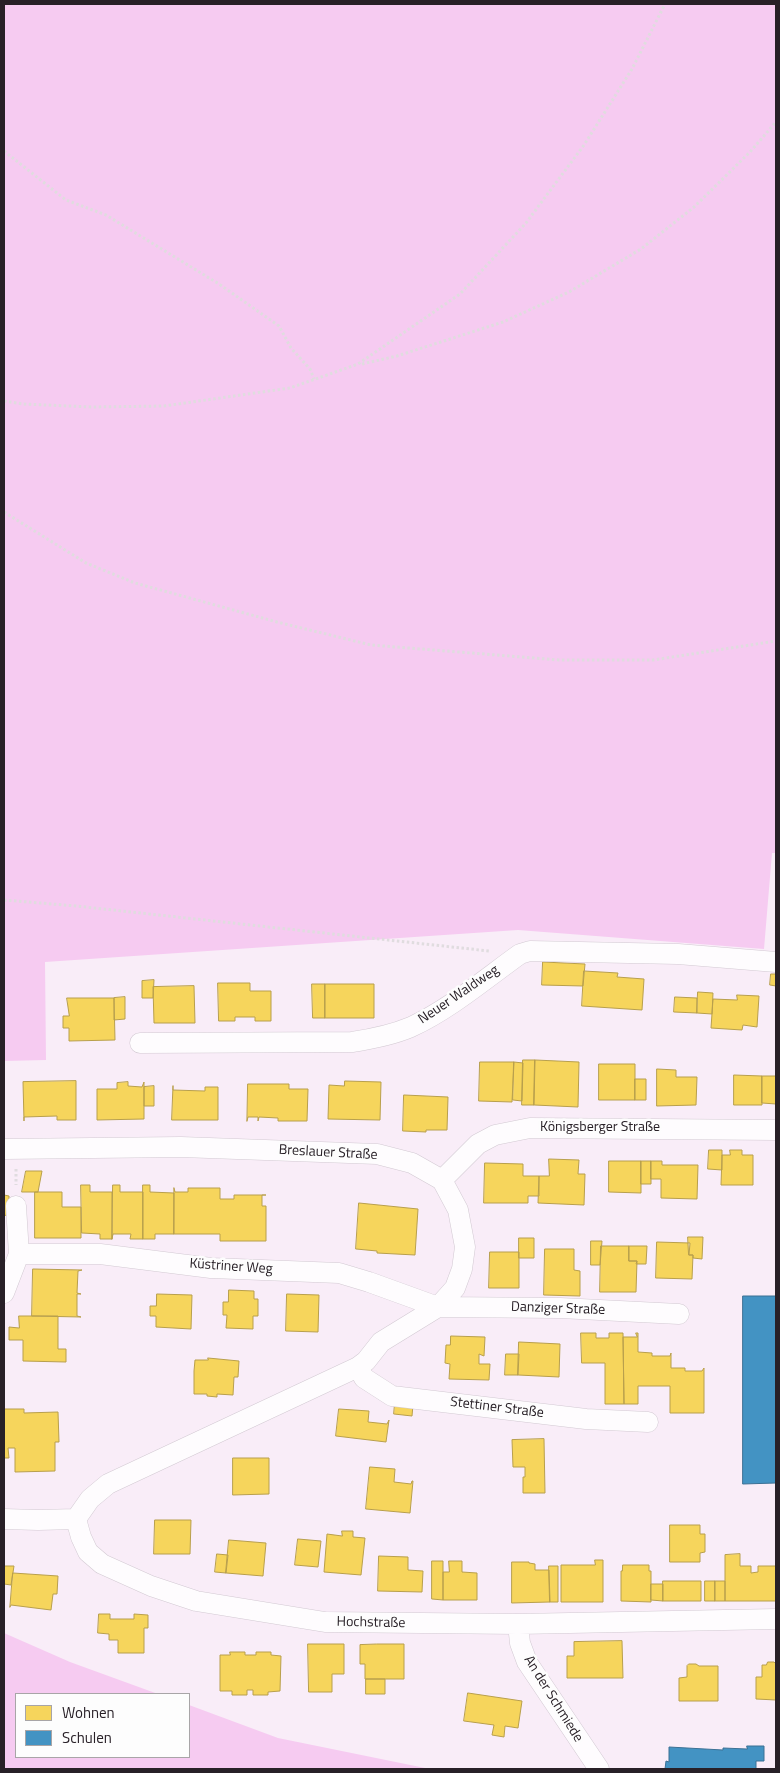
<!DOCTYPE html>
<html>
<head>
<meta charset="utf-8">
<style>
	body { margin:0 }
	#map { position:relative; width:780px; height:1773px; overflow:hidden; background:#f9edf8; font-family:"Titillium Web",sans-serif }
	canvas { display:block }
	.frame { position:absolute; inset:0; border:5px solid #282027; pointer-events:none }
	.legend { position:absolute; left:15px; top:1693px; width:175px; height:65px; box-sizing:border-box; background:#fdfdfd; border:1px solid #a8a5a7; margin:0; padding:6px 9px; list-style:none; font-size:15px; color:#282027 }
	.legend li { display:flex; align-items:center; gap:10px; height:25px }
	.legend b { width:25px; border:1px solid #a8a5a7 }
</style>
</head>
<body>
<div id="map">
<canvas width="780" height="1773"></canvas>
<div class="frame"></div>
<ul class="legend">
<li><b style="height:14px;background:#f6d55c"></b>Wohnen</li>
<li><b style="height:14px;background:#4393c3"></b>Schulen</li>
</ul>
</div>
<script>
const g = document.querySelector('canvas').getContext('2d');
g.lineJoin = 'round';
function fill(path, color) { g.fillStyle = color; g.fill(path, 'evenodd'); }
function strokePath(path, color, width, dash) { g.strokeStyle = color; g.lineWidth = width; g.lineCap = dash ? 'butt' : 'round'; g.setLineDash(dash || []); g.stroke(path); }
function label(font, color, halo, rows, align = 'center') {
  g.font = font + ' "Titillium Web",sans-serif'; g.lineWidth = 5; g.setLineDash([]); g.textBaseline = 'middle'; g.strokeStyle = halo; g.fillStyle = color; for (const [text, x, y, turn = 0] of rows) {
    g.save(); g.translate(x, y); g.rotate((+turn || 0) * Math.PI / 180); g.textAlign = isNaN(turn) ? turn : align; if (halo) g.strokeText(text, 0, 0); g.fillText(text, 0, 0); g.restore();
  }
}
fill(new Path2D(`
	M4,4h772v849h-4l-8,96 -246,-19 -473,32 1,98 -42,1z
	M4,1633l66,29 88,32h-142v63h173v-52l89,33 152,31h-426z`), '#f6cbf1');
const homes = new Path2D(`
	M543,962l42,2 -2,22 -41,-1z
	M584,971l34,2 -1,4 27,2 -2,31 -60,-4z
	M771,974h5v12l-6,-1z
	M154,980l-1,18h-11v-17z
	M218,983h32v8h21v30h-16v-4h-20v4h-16z
	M312,984h13v34h-12z
	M325,984h49v34h-49z
	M194,986l1,37h-41l-1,-36z
	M698,992l15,1 -1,21 -15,-1z
	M737,995l22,1 -2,31 -14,-2 -1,5 -31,-2 2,-29 24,1z
	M125,997v22l-11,1v-22z
	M675,997l22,1v15l-23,-1z
	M67,998h47l1,42 -46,1v-13h-6v-12h6z
	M523,1060h12l-1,45h-12z
	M535,1060l44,2 -1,45 -44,-2z
	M480,1062h34l-2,40 -33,-1z
	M514,1062l9,1 -1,38 -9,-1z
	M599,1064h36v36h-36z
	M657,1069l19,1v7h21l-1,28 -39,1z
	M734,1075l28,1v29h-28z
	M762,1076h14v28l-14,-1z
	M635,1079h11v21h-11z
	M76,1081v39h-19v-4l-33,1v4l-1,-39z
	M345,1081l36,1 -1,38 -52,-1 1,-34 15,1z
	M128,1082v4l14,1 2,-5v37l-47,1v-31h20v-6z
	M248,1084h41v5h19l-1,32h-29v-3l-19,-1 -1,4v-4h-10l-1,4z
	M154,1086v20h-10v-19z
	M173,1086v4l32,1v-4h13v33h-46z
	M404,1095l44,2 -1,33h-21v2l-23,-1z
	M709,1150h13v20l-14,-1z
	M730,1150h12v5h11v30h-32l1,-30h8z
	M549,1159l30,1 -1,14h7l-1,31 -46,-2 1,-27h10z
	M609,1161h32v32l-32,-1z
	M641,1161h10v23h-10z
	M651,1161h11v4h36l-1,34 -36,-1v-19h-10z
	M485,1163l38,1v12h16v20h-11v7h-44z
	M26,1171h16l-4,21h-16z
	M81,1185h9v7h22v47h-12v-5l-18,-1z
	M113,1185h7v7h23v47h-13l1,-5h-18l-1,5z
	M143,1185h7v7l24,1v41h-19v5h-12z
	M174,1188l1,4h13v-4h32v11h14v-4h32h-4v11h4v35h-46v-7h-46z
	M35,1192h27v15h19v31h-46z
	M4,1195l5,1v20l-5,-1z
	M359,1203l59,6 -3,46 -38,-2v-2l-21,-2z
	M688,1237h15l-1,22 -9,-1v-3h-4z
	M519,1238h15v20h-15z
	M591,1241h11l-2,24h-9z
	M657,1242l33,1 -1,12h4l-1,24 -36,-1z
	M601,1246h28v15h8l-1,31h-36z
	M629,1246h18l-1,18h-10l1,-3h-8z
	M545,1249h29v21l6,1v25l-36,-1z
	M490,1252h29v36h-30z
	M33,1269l49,1 -4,1 -1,22 4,1h-4v22l4,1 -49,-1z
	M229,1290l25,1v8h4v17h-5v13l-27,-1 1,-13h-4v-13h5z
	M157,1294l35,1 -1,34 -35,-2v-11h-6v-10h6z
	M287,1294l32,1 -1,37 -32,-1z
	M19,1316h39v33h8v13l-43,-1v-21h-14v-13l10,1z
	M581,1333h15v5h13v-5h14l1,71h-19v-41h-23z
	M636,1333h2v19l14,1v3h18l1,-3v15h14v3h17l2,-3v45h-34v-27h-32v18h-14l-1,-67h14z
	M451,1336l34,1 -1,19 -5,-2v10h11l-1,16 -40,-1 1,-15 -5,-1 1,-18h4z
	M519,1342l41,2 -1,33 -41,-2z
	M506,1354h13l-1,21h-13z
	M208,1358l31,3 -1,16h-4l-1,18 -16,-1v3l-10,-1v-2h-13v-23l1,-11h13z
	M395,1403l18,2 -1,11 -18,-2z
	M4,1409h20v4l34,-1 1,30h-4v29l-40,1v-24h-7l1,10h-5z
	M339,1409l30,2 -1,11 19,2 2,-4 -3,22 -50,-6z
	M544,1439l1,54h-22v-16h2v-10h-12l-1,-27z
	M233,1458h36v36l-36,1z
	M370,1467l25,2 -1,13 17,2 1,-3h1l-3,32 -44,-4z
	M155,1520h36l-1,34h-36z
	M670,1525h30v9h5v18l-5,1v9h-30z
	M342,1531h11v6l12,1 -4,37 -37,-3 3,-38 15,2z
	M298,1539l23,2 -3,26 -23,-2z
	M229,1540l37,3 -3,33 -37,-3z
	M217,1554l11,1 -2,18 -11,-1z
	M740,1554v12h11v7l7,-1v-6h18v35h-51v-46z
	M379,1556l29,1v13l15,1 -1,21 -44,-1z
	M595,1560h8v42h-42v-37h34z
	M432,1561h11v39l-11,-1z
	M449,1561h13v11l15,1v27h-34v-28h6z
	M512,1562h17v1l6,1v6h14l1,32 -38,1z
	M623,1565h26v6h2v31l-30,-1v-30h1z
	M4,1566h10l-3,19 -7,-1z
	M549,1566h9v36h-8z
	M13,1573l45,3 -1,18h-4l-2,16 -40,-5 -1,2z
	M663,1581h38v20h-38z
	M705,1581h10v20h-10z
	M715,1581h10v20h-10z
	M651,1584h12v17l-12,-1z
	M99,1614h11v5h24v-5l14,1v13h-4v25h-26v-13h-9v-6l-11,-1z
	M622,1641l1,37h-56v-22h7v-14z
	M308,1644h36v30h-12v18h-23z
	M377,1644h27v35h-39v-15h-5v-19z
	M230,1652h15v3h11v-3h15v3l10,1 -1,35 -12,1v3h-15v-5h-6v5h-15v-4h-12v-36h10z
	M768,1662h6l2,2v36l-20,-1v-22h6v-12h4z
	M689,1664h7l3,2h19v35h-39v-23l8,-1v-11z
	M366,1679h19v15h-19z
	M468,1693l54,8 -4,27 -13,-2 -1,11 -12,-2 2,-10 -30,-4z`);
fill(homes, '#f6d55c');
strokePath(homes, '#b89f4c', 1);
const schools = new Path2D(`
	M743,1296h33v187l-33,1z
	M747,1746h17v15h-8v8h-91l1,-8 3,1v-15l54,3v-2l24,1z`);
fill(schools, '#4393c3');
strokePath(schools, '#3b7094', 1);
const street = new Path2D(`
	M140,1043l212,-1c20,-3 40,-7 59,-15 39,-18 74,-48 109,-73l10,-3 148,3 98,8
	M4,1149l177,-2 196,7 35,9 30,17 16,30 7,37 -3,22 -7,19 -17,19 -57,35 -15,19 -8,6 -250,117 -18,15 -14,20
	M442,1180l36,-36 17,-9 35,-7 246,2
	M19,1254h81l111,14 128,5 30,9 69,25 122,1 119,6
	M4,1293l15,-39 -3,-48
	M358,1367l6,11 28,18 194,23 62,3
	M4,1519l34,1 38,-1
	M76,1519l5,18 7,15 14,12 49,22 45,15 129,21 193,2 258,-5
	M518,1624l2,19 7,19 72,107`);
strokePath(street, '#d2c9d2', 21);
strokePath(new Path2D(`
	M4,151l62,49 40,15 113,69 60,42 12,22 19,21 4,10
	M362,364l35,-8 106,-34 66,-30 72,-43 53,-42 56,-55 26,-30
	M4,401l19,3 69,3 72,-1 126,-18 68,-24 102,-70 66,-71 58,-78 48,-76 33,-65
	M4,512l82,51 49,20 142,39 94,23 188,15h94l123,-19
	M4,900l72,6 413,45
	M16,1169v16`), '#e0dcdf', 3, [2.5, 2.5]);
strokePath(street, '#fefcfe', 20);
label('14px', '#282027', '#fdfdfd', [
	["Neuer Waldweg",459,995,-34],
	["Königsberger Straße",600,1128],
	["Breslauer Straße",328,1153,3],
	["Küstriner Weg",231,1267,4],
	["Danziger Straße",558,1309,2],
	["Stettiner Straße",497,1408,7],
	["Hochstraße",371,1623,1],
	["An der Schmiede",553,1699,58]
]);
</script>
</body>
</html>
